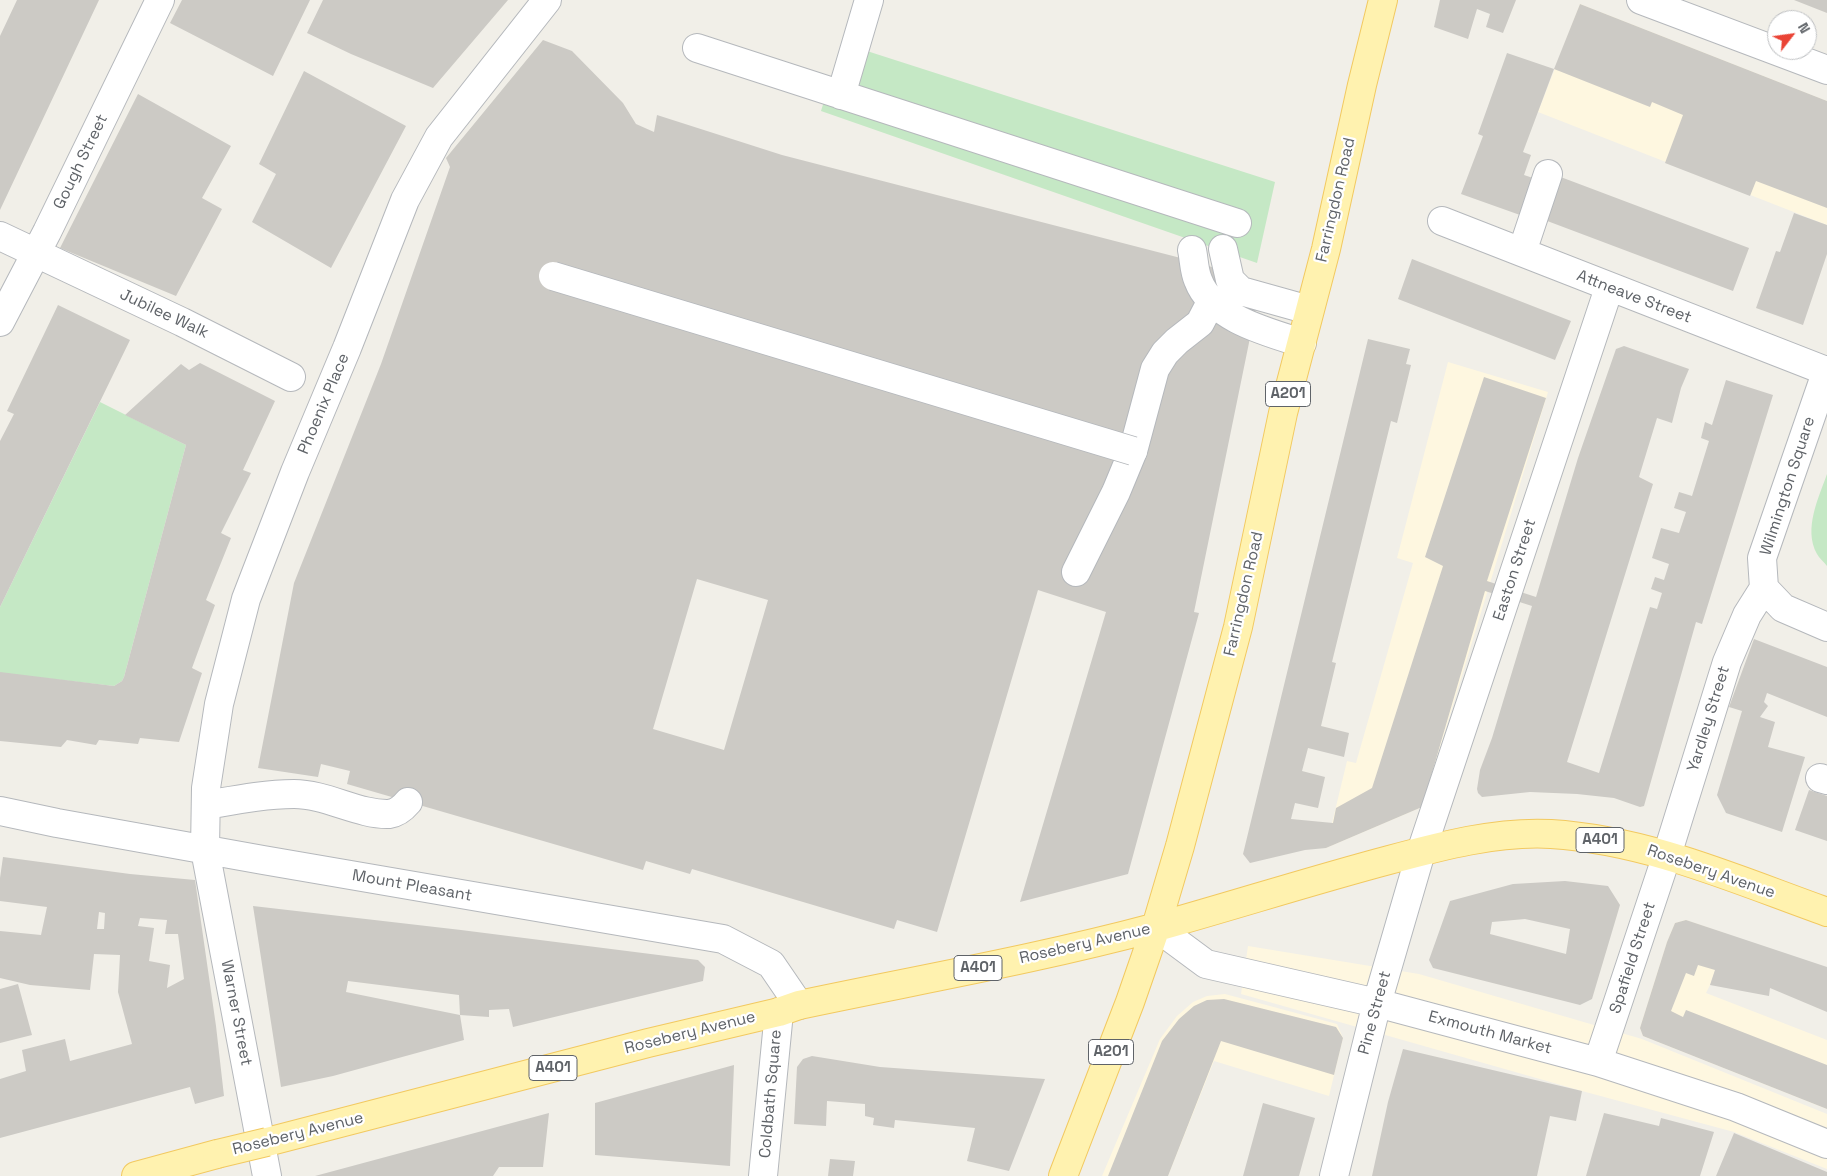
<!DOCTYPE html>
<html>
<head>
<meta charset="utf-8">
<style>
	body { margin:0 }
	#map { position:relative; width:1827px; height:1176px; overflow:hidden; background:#f1efe8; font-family:"Space Grotesk",sans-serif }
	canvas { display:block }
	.north { position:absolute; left:1767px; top:10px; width:50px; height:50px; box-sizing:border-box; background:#fff; border:1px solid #bfc1c3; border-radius:50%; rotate:60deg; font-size:14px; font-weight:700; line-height:20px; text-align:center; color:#5f6368 }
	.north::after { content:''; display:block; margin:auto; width:18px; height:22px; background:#ea4335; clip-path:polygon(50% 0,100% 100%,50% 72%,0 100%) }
</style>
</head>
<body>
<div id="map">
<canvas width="1827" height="1176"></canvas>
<div class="north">N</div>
</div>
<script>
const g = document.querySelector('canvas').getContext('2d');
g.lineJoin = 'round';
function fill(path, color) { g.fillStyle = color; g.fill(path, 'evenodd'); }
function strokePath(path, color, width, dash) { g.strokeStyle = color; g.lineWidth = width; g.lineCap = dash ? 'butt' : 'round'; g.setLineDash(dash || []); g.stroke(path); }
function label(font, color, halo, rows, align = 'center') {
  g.font = font + ' "Space Grotesk",sans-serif'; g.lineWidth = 4.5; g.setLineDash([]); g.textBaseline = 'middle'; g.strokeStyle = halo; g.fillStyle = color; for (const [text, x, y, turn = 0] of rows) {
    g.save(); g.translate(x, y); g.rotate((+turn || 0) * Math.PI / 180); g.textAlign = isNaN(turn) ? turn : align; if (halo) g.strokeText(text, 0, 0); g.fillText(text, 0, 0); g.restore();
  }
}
fill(new Path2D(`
	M1580,4l247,97v124l-289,-113z
	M1448,362l100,30 -126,415 -96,41 21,-87 9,2 57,-200 -16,-5z
	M1686,920l41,14 -17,51 -4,8 121,47v69l-184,-73 -3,-8 27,-86 8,-19z
	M1248,946l171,28 223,65 185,75v55l-93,-37 -152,-41 -341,-97z
	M1225,994l112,30 6,14 -14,58 -115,-35 -46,115h-66l58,-137 17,-23 16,-14 14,-6z`), '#fef7e0');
fill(new Path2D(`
	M842,43l433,139 -18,81 -436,-152z
	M100,402l86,43 -62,232 -2,4 -8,5 -114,-13v-66z
	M1827,474v92c-3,-4 -8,-8 -10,-12 -14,-25 2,-57 10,-80z`), '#c5e8c5');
fill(new Path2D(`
	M17,0h82l-99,210v-174z
	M182,0h128l-37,76 -103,-53z
	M323,0h185l-75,88 -82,-34 -44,-21z
	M1440,0h76l-13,33 -17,-6 4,-13 -13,-5 -9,30 -34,-12z
	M1794,0h33v13z
	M1580,4l247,97v107l-71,-27 -6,15 -85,-33 18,-48 -31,-13 -2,5 -96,-38z
	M543,40l29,11 51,52 13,21 18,8 3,-17 125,40 418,108 61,21 -67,328 5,1 -71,261 -108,28 86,-290 -68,-22 -101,342 -40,-12 -3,9 -202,-60 -2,5 -44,-13 -3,9 -296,-86 3,-13 -29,-7 -3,13 -60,-9 36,-185 87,-219 69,-197 -4,-9zM697,579l71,21 -44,150 -71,-21z
	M1507,53l47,16 -31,83 8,3 -7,20 9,3 -13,37 -59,-21 22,-58 -5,-2z
	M304,71l102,55 -75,142 -79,-46 24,-48 -17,-10z
	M138,94l93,52 -29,52 20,11 -46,87 -116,-48z
	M1558,176l191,72 -16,43 -191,-72z
	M1794,213l33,12v29l-24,71 -47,-17 20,-57 4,1z
	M1412,259l159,62 -16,39 -157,-61z
	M58,305l72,35 -130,267v-166l14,-27 -7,-3z
	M1368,339l42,10 -4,15 5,1 -14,58 -6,-2 -59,241 4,1 -15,63 28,7 -5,24 -36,-9 -6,23 23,6 -7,31 -23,-5 -4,16 42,4 3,-15 36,-20 71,-222 -18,-9 59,-180 62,21 -59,183 49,16 42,-139 38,-109 8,-3 65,23 -8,19 -9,35 -15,-5 -18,59 14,7 -86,278 32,11 51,-166 7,2 5,-16 -11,-4 4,-12 9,3 5,-16 -17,-6 9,-30 18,5 7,-21 -12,-4 5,-16 13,4 17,-55 -8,-3 4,-16 7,3 14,-45 47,15 -71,229 -6,-2 -52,184 -4,1 -26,-9 -37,-4 -47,-2 -48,5 -4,-4 -1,-4 3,-19 12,-32 40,-132 -47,-15 -63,216 -96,41 -21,2 -55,13 -7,-9z
	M200,363l75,38 -32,69 8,3 -30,60 10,5 -25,62 9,5 -23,63 10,5 -23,69 -39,-4 -2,6 -39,-4 -3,5 -29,-5 -6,7 -61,-6v-69l114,14 8,-5 2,-4 62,-232 -61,-30 56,-51 8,6z
	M1754,639l73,28v50l-60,-24 -3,9 4,4 -8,11 15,5 -7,25 37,10 -23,75 -56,-19 -9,-18 25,-84 -13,-4z
	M1809,790l18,6v45l-32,-11z
	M3,857l127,17 65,6 21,146 8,70 -29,8 -5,-17 -190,51v-59l26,-8 -4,-21 43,-11 5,22 62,-17 -14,-52 2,-37 -26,-1 -4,36 -60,-5 -30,-7v-47l41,4 6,-28 -47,-6v-23zM99,912l6,1 -1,16h-7zM140,918l27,2 -2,14h13l6,45 -17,9 3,-23 -21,-4 5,-33 -16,-2z
	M1565,881l43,5 12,19 -28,94 -12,6 -147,-37 -4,-8 21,-59 63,-17zM1525,919l45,10 -4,25 -76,-20 2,-12z
	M253,906l208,24 237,30 7,7 -2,14 -190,46 -4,-18 -20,1v7l-29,-2 4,25 -131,36 -52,11zM348,981l111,14 1,20 -114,-23z
	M1686,920l141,47v45l-57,-24 -1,8 -59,-11 5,-15 -17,-5 -4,11 -8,-3 -15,38 12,6 3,-7 141,55v44l-184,-73 -3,-8 27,-86 8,-19z
	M18,984l14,51 -32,8v-54z
	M1224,999l112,28 7,11 -9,37 -113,-34 -53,135h-60l54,-135 17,-22 15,-13 13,-6z
	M1403,1049l179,42 -6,30 -26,-5 -13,60h-165l16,-74z
	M812,1056l68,11 165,12 -36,92 -42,-10 8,-33 -80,-8 -1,8 -21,-3 1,-7 -9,-2v-12l-38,-3 -1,25 -32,-2 3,-57 6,-8z
	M734,1065l-4,101 -135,-11v-52z
	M1263,1103l52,15 -16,58h-56z
	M549,1113l-6,54h-44l-6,9h-178z
	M1604,1113l55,13 2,-8 53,14 -14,44h-114z
	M1734,1133l93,39v4h-111z
	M830,1159l25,2 -2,15h-25z`), '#cccac5');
const minor = new Path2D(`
	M1641,0l186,70
	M697,48l540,175
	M841,95l28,-95
	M1442,221l384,150
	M0,236l182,86 109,55
	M1223,249l7,31 11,11 68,19
	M1192,250c2,9 2,21 6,30 14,38 69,52 104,63
	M1522,252l26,-78
	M0,322l47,-90 113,-232
	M1827,370l-65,188 2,30 19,20 44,19
	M1076,572l40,-80 17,-41 22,-82 10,-16 12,-12 23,-18 11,-21
	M1820,778l7,2
	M206,805c29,-5 58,-11 88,-11 32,0 65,21 95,20 8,-1 14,-6 19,-12
	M0,811l57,12 206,37 460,79 48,25 28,41
	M1156,927l50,37 171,39 221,59 138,45 91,37
	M1598,1062l69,-207 60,-193 20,-47 17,-27
	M267,1176l-62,-326 1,-62 13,-84 27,-105 49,-127 52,-124 58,-148 34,-63 108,-137
	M763,1176l16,-164
	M1334,1176l43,-173 44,-151 188,-564`);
const major = new Path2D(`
	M267,1142l381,-99 131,-31 20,-7c118,-25 238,-46 354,-77 79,-22 157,-47 236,-68 52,-14 108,-29 162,-26 97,6 186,46 276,78
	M136,1176l81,-22
	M1063,1176l67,-174 26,-75 24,-81 58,-219 45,-214 43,-164 36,-164 21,-85`);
strokePath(minor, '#b5b8bc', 30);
strokePath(major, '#f2c960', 30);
strokePath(minor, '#fff', 28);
strokePath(major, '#fff2af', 28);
const minorBridge = new Path2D(`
	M553,276l580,175`);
const majorBridge = new Path2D(`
	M217,1154l50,-12`);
strokePath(minorBridge, '#b5b8bc', 30, []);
strokePath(majorBridge, '#f2c960', 30, []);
strokePath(minorBridge, '#fff', 28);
strokePath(majorBridge, '#fff2af', 28);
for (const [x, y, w] of [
	[1288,394,45],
	[1600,840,48],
	[978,968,48],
	[1111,1052,45],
	[553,1068,48]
]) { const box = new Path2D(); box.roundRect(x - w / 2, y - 12.5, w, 25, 4); g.fillStyle = '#fff'; g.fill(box); strokePath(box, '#5f6368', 1); }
label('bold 15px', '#5f6368', null, [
	["A201",1288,394],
	["A401",1600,840],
	["A401",978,968],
	["A201",1111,1052],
	["A401",553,1068]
]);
label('16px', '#5f6368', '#fff', [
	["Gough Street",81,162,-64],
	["Farringdon Road",1336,200,-77],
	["Attneave Street",1634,297,21],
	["Jubilee Walk",164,314,25],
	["Phoenix Place",324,404,-67],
	["Wilmington Square",1788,486,-72],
	["Easton Street",1515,570,-72],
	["Farringdon Road",1244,594,-77],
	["Yardley Street",1709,719,-73],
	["Rosebery Avenue",1711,872,19],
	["Mount Pleasant",412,886,10],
	["Rosebery Avenue",1085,944,-13],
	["Spafield Street",1633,958,-72],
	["Warner Street",236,1013,79],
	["Pine Street",1375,1013,-75],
	["Rosebery Avenue",690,1033,-14],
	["Exmouth Market",1490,1033,15],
	["Coldbath Square",771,1094,-85],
	["Rosebery Avenue",298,1134,-14]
]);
</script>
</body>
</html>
